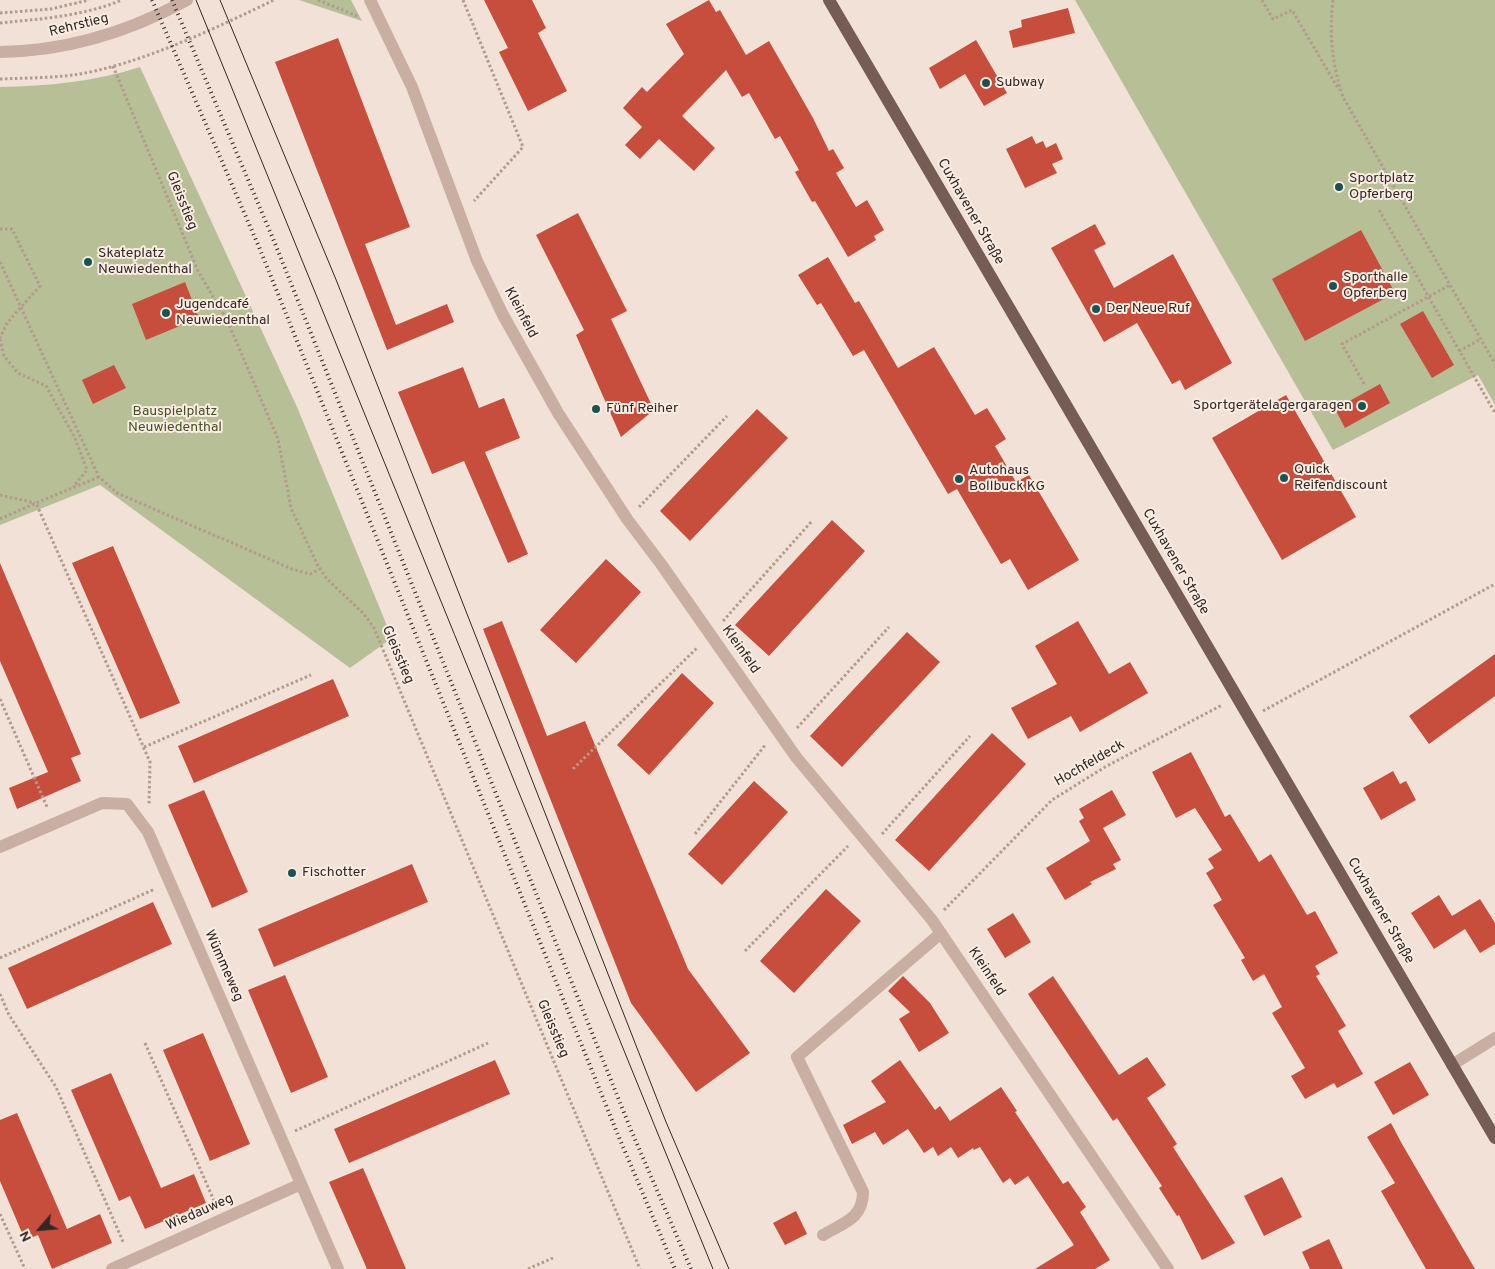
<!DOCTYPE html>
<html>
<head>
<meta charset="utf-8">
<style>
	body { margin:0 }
	#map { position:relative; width:1495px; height:1269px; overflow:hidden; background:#f1e1d6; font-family:Overpass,sans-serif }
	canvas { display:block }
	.north { position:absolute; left:15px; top:1204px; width:50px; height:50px; -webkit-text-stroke:4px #f9ece2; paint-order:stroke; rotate:243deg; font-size:14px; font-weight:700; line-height:20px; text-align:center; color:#332725 }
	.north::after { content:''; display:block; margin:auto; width:18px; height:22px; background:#332725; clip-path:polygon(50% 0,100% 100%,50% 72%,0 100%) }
</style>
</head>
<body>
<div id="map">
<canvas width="1495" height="1269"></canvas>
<div class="north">N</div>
</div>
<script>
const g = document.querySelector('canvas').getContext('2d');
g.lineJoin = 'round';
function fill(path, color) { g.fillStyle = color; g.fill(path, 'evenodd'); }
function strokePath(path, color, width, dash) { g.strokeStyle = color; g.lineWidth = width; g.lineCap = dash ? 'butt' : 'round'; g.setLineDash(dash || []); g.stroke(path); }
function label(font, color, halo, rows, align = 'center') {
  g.font = font + ' Overpass,sans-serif'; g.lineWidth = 4; g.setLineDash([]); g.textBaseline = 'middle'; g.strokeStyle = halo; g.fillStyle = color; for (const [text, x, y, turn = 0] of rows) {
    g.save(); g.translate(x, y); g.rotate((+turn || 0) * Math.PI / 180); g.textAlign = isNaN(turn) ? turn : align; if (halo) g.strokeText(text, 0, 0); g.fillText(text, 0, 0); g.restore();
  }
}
fill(new Path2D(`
	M299,0h52l11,21z
	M1075,0h420v405l-17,-30 -145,75z
	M140,67l157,340 95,231 -42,30 -250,-183 -100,40v-438c48,-1 93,-5 140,-20z`), '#b6bf96');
fill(new Path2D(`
	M484,0h48l14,28 -8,5 29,58 -39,20 -29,-59 9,-4z
	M709,0l7,12 4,-2 26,45 23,-14 44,77 16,33 4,-2 11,19 -8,5 20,34 11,-7 17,30 -10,6 2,4 -28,17 -33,-56 -3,1 -17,-30 4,-2 -19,-34 -5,3 -26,-46 -7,4 -16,-27 -44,46 33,32 -21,23 -35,-32 -19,20 -15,-14 17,-18 -19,-19 19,-21 5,5 37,-38 -18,-30z
	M1068,8l7,25 -62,15 -4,-17 13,-4 -1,-7z
	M338,38l72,189 -45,17 31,81 51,-21 7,18 -67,28 -112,-288z
	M976,40l31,53 -23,13 -19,-32 -25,15 -11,-21z
	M1032,136l4,8 7,-3 3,7 10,-5 7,16 -11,5 5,9 -32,15 -19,-39z
	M578,213l49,98 -16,8 43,91 -33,27 -45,-102 8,-5 -48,-95z
	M1095,224l11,20 -12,6 20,38 59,-34 59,109 -47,27 -5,-10 -8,4 -35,-61 -33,19 -53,-94z
	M1361,230l34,63 -90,48 -33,-62z
	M828,257l27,46 4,-2 39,67 36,-21 41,68 12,-7 19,31 -11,7 21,36 13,-7 50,85 -51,30 -18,-31 -9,5 -44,-75 -9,5 -84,-144 -11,6 -32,-53 -4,2 -19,-30z
	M185,282l14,36 -53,22 -14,-36z
	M1423,311l31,54 -22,13 -32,-54z
	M114,365l12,23 -33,16 -11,-24z
	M463,367l16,41 25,-10 16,40 -35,14 43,102 -20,9 -44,-102 -32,13 -34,-82z
	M1380,384l10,19 -45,25 -10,-19z
	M1286,395l70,122 -74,43 -70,-122z
	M757,409l31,29 -98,103 -30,-30z
	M832,520l33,31 -96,105 -34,-31z
	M113,546l67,157 -40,16 -68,-156z
	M606,559l35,33 -65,71 -36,-33z
	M0,563l81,191 -10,4 10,23 -64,28 -8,-21 39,-16 -48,-111z
	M502,621l45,115 38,-15 103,248 62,84 -54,39 -65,-89 -148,-374z
	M1078,621l31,53 21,-12 18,31 -68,39 -9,-16 -43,23 -17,-31 46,-24 -22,-38z
	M907,632l33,30 -98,105 -32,-31z
	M1495,654v42l-66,48 -20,-28z
	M682,673l32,30 -65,72 -32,-30z
	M333,679l16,37 -155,67 -16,-37z
	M992,733l34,31 -97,107 -34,-31z
	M1191,752l34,65 5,-3 29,48 12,-8 36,61 8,-4 23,42 -23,13 5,8 -4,2 30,50 -8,5 25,43 -26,14 -3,-5 -29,16 -14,-23 14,-8 -33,-55 10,-6 -18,-33 -11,7 -12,-21 4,-2 -32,-53 9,-5 -16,-27 8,-5 -6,-9 14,-9 -27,-42 -19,10 -24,-46z
	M1393,771l7,13 6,-3 10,19 -35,20 -18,-32z
	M754,781l34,31 -66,73 -34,-31z
	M204,790l44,102 -36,16 -44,-103z
	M1112,790l14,25 -23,13 18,32 -8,4 3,5 -26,13 2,2 -27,16 -19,-32 44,-27 -11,-20 5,-3 -5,-9z
	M412,864l16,38 -154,65 -16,-38z
	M826,889l35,32 -67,72 -34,-32z
	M1439,895l13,21 28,-17 15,24v21l-15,9 -15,-24 -31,20 -23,-36z
	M153,902l19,42 -145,65 -19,-41z
	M1013,913l18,29 -26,16 -18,-29z
	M285,975l43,102 -37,16 -43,-103z
	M903,976l27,27 19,30 -30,19 -20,-33 11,-7 -22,-21z
	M1053,976l66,99 28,-18 19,28 -19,13 30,46 -4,3 62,96 -33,17 -23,-45 -2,1 -18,-28 3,-2 -45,-68 -4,3 -85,-127z
	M203,1033l47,111 -40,17 -47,-111z
	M495,1060l15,34 -161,69 -15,-34z
	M900,1060l35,50 5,-4 10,15 51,-34 16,24 -2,1 48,72 5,-3 18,26 -6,5 30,48 -15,9h-60l39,-24 -46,-69 -13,9 -5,-7 -7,5 -23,-36 -6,3 -1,-2 -15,10 -7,-11 -13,9 -5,-9 -9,6 -16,-24 -25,16 -8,-13 -23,12 -9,-19 43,-23 -15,-21z
	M1410,1062l19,33 -36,20 -19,-33z
	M111,1073l50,115 33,-14 12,29 -61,26 -15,-33 -11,5 -48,-111z
	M17,1113l50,116 33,-15 12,29 -60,26 -14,-34 -13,5 -25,-59v-61z
	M1391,1123l11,21 73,125h-49l-45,-78 14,-8 -28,-46z
	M363,1168l43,101h-39l-38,-87z
	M1282,1177l20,40 -38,19 -20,-40z
	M796,1211l11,23 -22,11 -12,-22z
	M1329,1239l14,30h-33l-8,-17z`), '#c74e3d');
strokePath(new Path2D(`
	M318,0l39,16
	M463,0l60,147 -49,54
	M1262,0l11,19 19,-9 47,80
	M1333,0c-4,35 -1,64 10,97l152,267
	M0,13l51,-4 38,-9
	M0,23c41,-4 83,-7 122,-23
	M113,66l85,205 29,49 51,119 13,69 26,56 10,15 37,35 10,14 266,641
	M0,79c24,-1 49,-1 73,-4 64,-9 143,-47 201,-75
	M1379,210l116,203
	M0,229h12l28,57 -33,37 -7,15
	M0,262l99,215 18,16 175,76 18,5 10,-5
	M0,339l4,17 14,17 28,13 29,52 12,32 -14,17
	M1459,351l22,-12
	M1364,384l-22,-40 108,-59
	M99,477l-63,26 114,259 -1,42
	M0,495l35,8
	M639,507l88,-91
	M0,519l36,-16
	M723,621l89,-100
	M0,699l47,108
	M1263,711l232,-127
	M797,728l92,-101
	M144,747l167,-72
	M573,769l125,-122
	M695,834l71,-90
	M882,834l88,-98
	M944,910l108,-110 53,-33 117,-62
	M745,951l103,-105
	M0,958l155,-69
	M0,994l9,21 47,72 68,157
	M145,1043l70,160
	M295,1131l193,-88
	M0,1214l25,55
	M528,1269l25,-11`), '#b4998d', 3, [2.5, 2.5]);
strokePath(new Path2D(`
	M370,0l42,87 65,174 26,54 55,98 69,106 34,45 135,193 136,163 236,349
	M0,52c67,-1 129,-20 187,-52
	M0,847l102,-44 25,1 21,28 190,437
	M1452,1065l43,-27
	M823,1235c20,-12 40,-16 40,-43l-66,-135 144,-124
	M112,1269l189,-85`), '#c8afa2', 12);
strokePath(new Path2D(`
	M829,0l666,1138`), '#755c55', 12);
strokePath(new Path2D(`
	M196,0l517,1269
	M220,0l117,282 329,840 63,147`), '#332725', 1);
strokePath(new Path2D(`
	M152,0l107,247 359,888 57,134
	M172,0l102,241 357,889 60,139`), '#332725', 4, [1, 4]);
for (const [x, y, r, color] of [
	[986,83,5,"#1a5451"],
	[1339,187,5,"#1a5451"],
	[88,262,5,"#1a5451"],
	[1333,286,5,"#1a5451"],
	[1096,309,5,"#1a5451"],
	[166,313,5,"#1a5451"],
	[1362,406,5,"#1a5451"],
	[596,409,5,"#1a5451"],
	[1284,478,5,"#1a5451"],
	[959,479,5,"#1a5451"],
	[292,873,5,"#1a5451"]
]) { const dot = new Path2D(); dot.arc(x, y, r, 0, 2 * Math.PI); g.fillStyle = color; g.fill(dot); strokePath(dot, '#f9ece2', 2); }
label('14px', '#332725', '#f9ece2', [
	["Rehrstieg",79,26,-14],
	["Gleisstieg",181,201,68],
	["Cuxhavener Straße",970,212,60],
	["Kleinfeld",520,313,62],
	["Cuxhavener Straße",1175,562,60],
	["Kleinfeld",740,650,55],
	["Gleisstieg",397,655,67],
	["Hochfeldeck",1090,764,-30],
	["Cuxhavener Straße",1380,911,60],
	["Wümmeweg",223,966,66],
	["Kleinfeld",986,972,56],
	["Gleisstieg",552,1029,67],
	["Wiedauweg",200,1213,-24]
]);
label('14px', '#332725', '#f9ece2', [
	["Subway",996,83],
	["Sportplatz",1349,179],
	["Opferberg",1349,195],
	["Skateplatz",98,254],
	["Neuwiedenthal",98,270],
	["Sporthalle",1343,278],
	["Opferberg",1343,294],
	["Jugendcafé",176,305],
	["Neuwiedenthal",176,321],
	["Der Neue Ruf",1106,309],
	["Sportgerätelagergaragen",1352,406,"right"],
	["Fünf Reiher",606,409],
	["Quick",1294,470],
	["Reifendiscount",1294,486],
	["Autohaus",969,471],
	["Bollbuck KG",969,487],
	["Fischotter",302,873]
], 'left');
label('14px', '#475128', '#f9ece2', [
	["Bauspielplatz",175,412],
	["Neuwiedenthal",175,428]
]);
</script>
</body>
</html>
